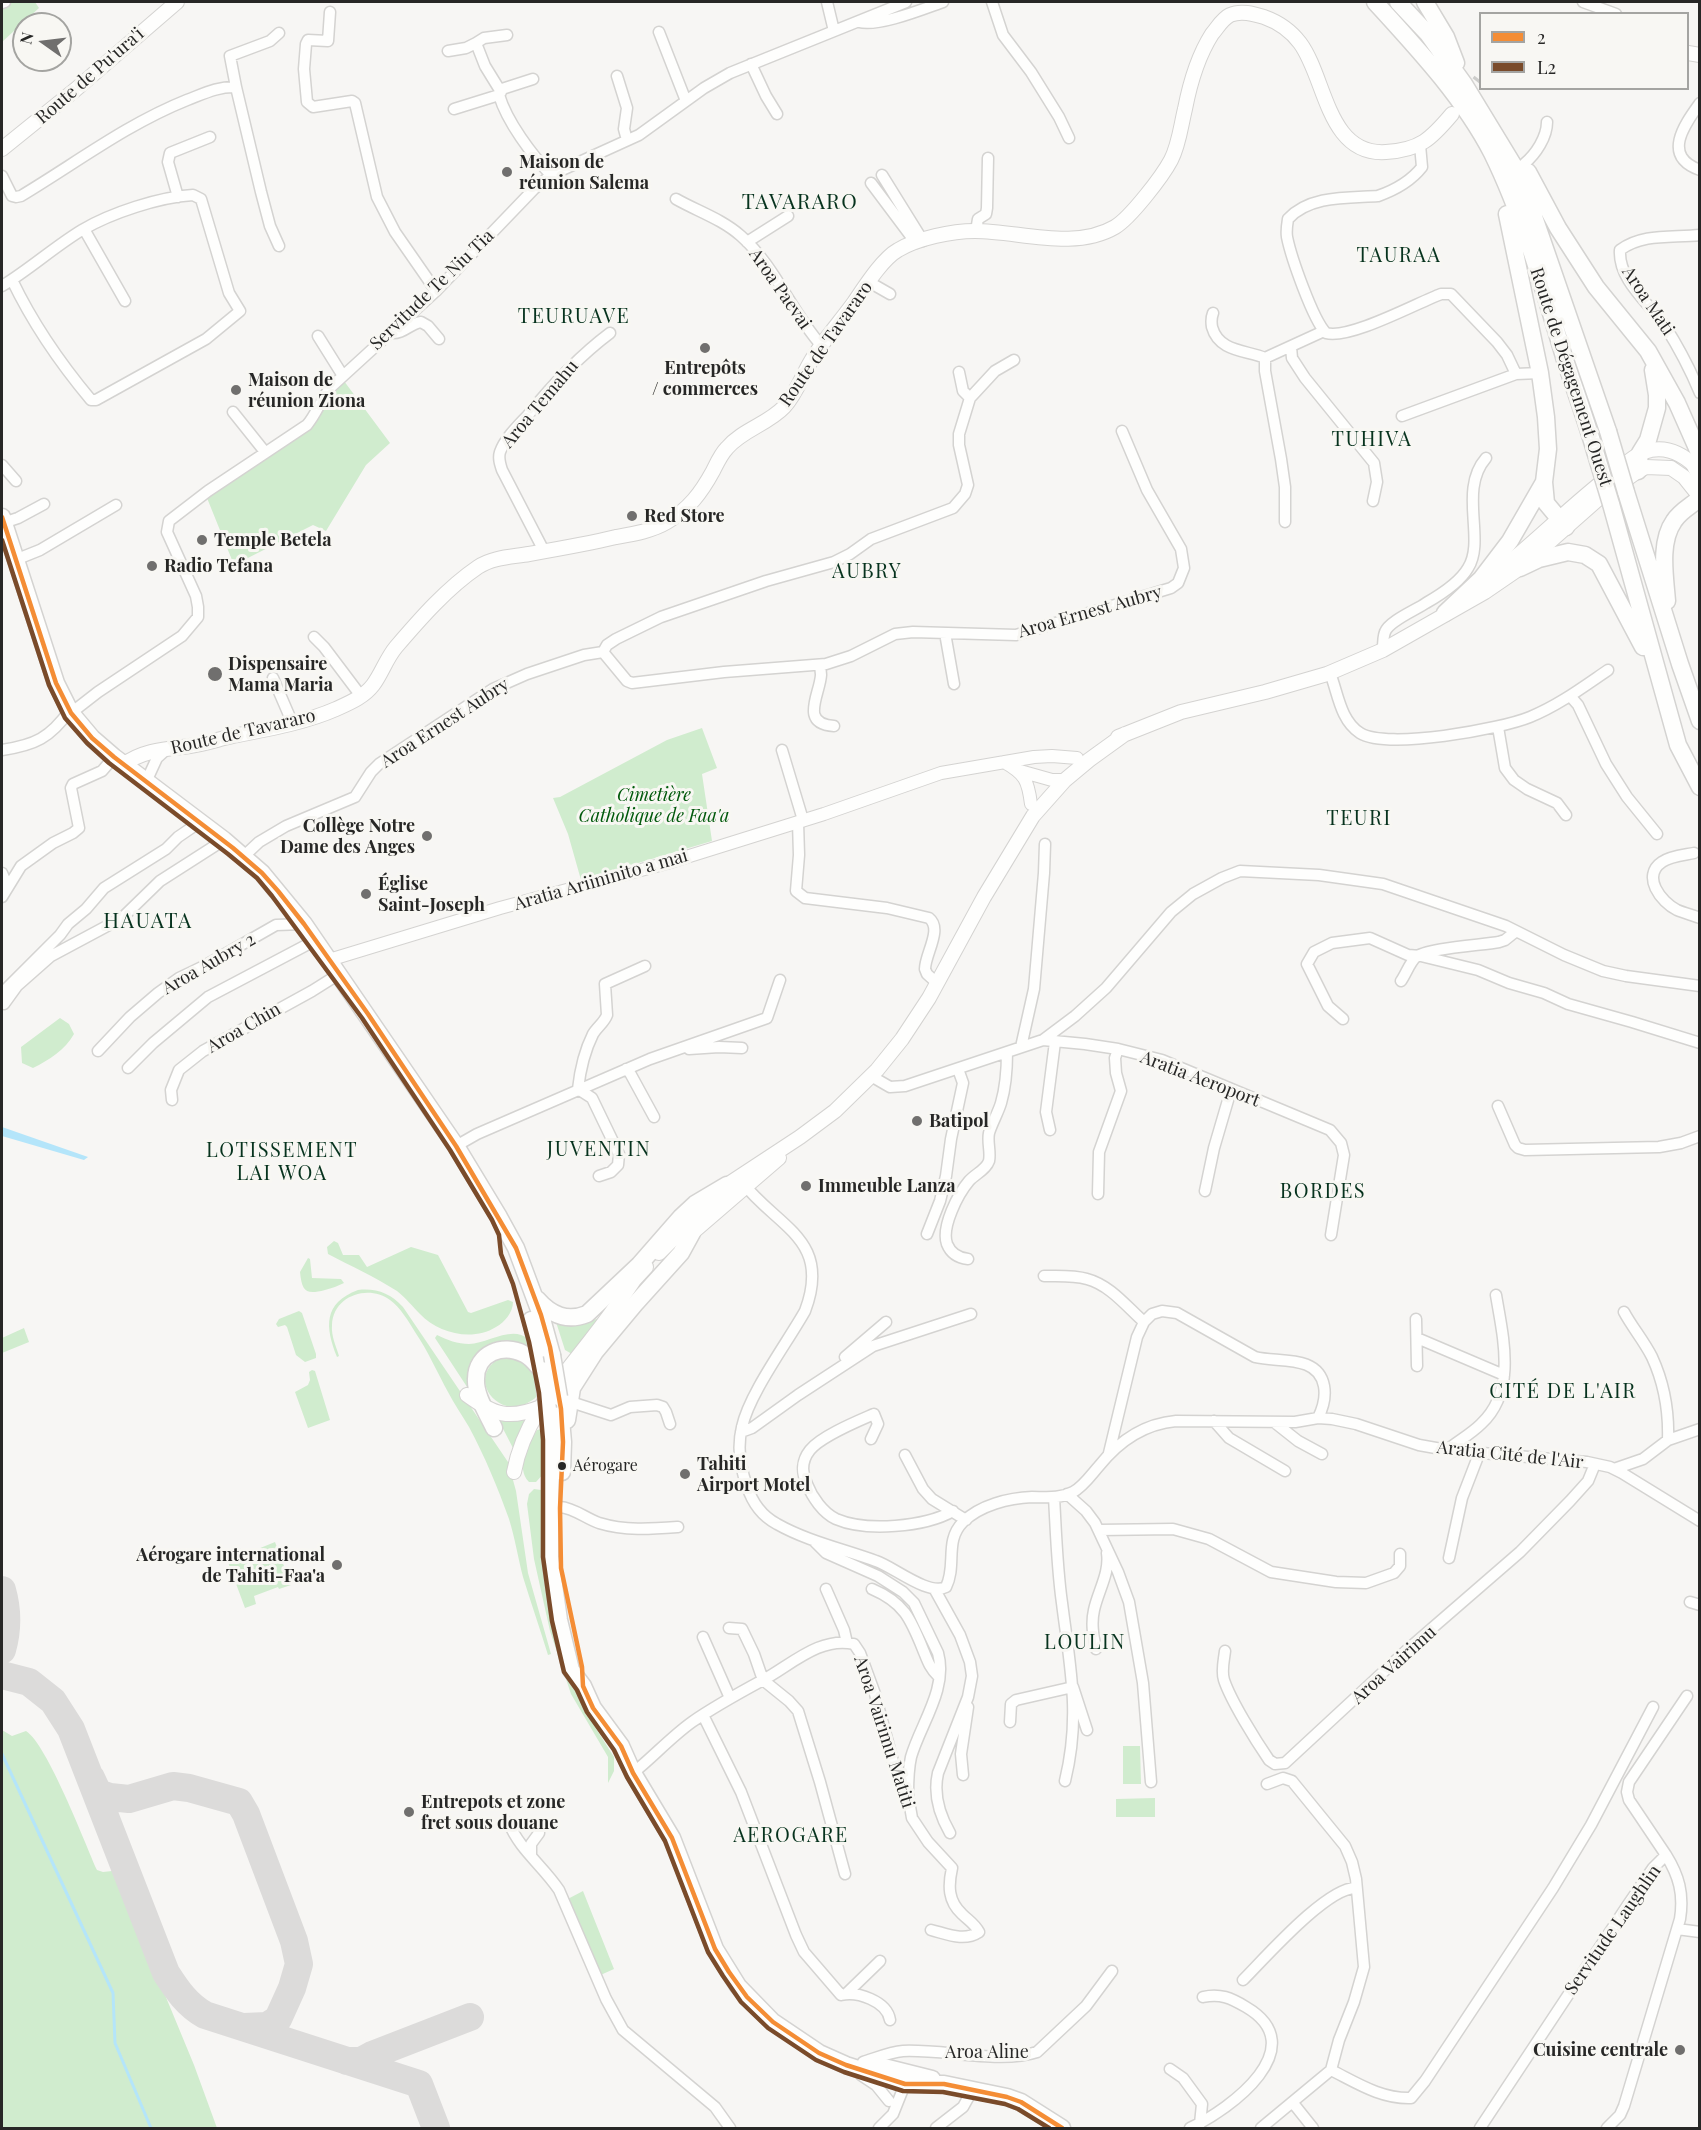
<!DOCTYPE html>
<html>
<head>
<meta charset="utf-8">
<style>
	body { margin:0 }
	#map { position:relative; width:1701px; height:2130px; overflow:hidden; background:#f7f6f4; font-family:"Playfair Display",serif }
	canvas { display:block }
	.frame { position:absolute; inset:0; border:3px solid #272726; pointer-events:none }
	.legend { position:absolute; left:1479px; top:12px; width:210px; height:78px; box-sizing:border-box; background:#f8f7f3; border:2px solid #a4a4a1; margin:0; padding:8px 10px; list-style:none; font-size:18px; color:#272726 }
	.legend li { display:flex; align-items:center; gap:12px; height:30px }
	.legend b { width:30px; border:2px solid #a4a4a1 }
	.north { position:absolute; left:12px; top:12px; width:60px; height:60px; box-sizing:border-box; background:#f8f7f3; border:2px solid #a4a4a1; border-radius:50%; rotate:284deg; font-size:16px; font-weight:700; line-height:24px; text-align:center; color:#272726 }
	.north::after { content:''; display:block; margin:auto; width:21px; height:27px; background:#706f6e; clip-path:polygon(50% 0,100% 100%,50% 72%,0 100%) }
</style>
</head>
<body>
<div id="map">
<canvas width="1701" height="2130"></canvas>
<div class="frame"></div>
<ul class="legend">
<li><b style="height:8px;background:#f48d35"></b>2</li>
<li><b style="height:8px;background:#7a4b2a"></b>L2</li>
</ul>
<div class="north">N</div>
</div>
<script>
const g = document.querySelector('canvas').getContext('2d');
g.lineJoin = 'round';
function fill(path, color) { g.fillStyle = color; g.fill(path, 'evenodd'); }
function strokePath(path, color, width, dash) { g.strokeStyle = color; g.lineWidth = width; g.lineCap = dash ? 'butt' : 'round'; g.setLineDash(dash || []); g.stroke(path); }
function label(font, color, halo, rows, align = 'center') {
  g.font = font + ' "Playfair Display",serif'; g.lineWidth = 6; g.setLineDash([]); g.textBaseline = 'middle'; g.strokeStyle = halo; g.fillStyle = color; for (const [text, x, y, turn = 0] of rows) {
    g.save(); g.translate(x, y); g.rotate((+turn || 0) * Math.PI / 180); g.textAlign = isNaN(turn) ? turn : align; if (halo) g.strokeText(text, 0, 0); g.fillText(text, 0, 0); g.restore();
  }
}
fill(new Path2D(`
	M6,2h29l4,6 -37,34v-38z
	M344,381l46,62 -24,22 -40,66 -13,-6 -79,40 -27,-67 107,-74 14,-23z
	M702,728l15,40 -15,6 10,67 -131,39 -13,-46 -15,-36 7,-1 107,-57z
	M60,1018l9,6 5,10c-9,16 -25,26 -41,34l-11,-5 -1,-16z
	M334,1241l4,2 5,12h16l8,12 44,-20 27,8 30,57 3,1 37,-13 5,2c0,10 -8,20 -17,25 -24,15 -58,6 -76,-13 -8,-8 -14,-16 -23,-23 -22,-14 -46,-25 -69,-37l-1,-7z
	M308,1258l2,1 2,19 29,1 3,4c-6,3 -12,5 -19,7 -19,5 -23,2 -25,-18z
	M358,1290c18,-2 32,3 45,17l105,155 8,29 12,82 23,81 -3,1c-8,-26 -17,-52 -25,-78 -5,-19 -8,-39 -14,-58 -11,-31 -24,-62 -40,-92 -7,-12 -15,-23 -21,-35 -11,-20 -20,-41 -33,-60 -6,-10 -15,-25 -25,-32 -22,-16 -57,-4 -58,25 -1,11 4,21 7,31l-2,1c-12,-30 -14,-54 21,-67z
	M299,1311l3,2 14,41v4l-11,4 -9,-7 -9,-28 -2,-2 -7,2 -2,-3 3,-5z
	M604,1315l-32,39 -7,-4 -9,-28c18,1 32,3 48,-7z
	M24,1328l5,14 -27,11v-15z
	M437,1335c10,5 21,9 32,9 18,0 43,-19 59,-5 4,3 7,11 11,15l-40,-8 -28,47 -36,-55z
	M511,1355l23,13c1,7 5,17 4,24 0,5 -5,8 -9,10 -25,18 -61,-17 -35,-40 4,-4 12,-5 17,-7z
	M312,1370l3,1 15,49 -22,8 -13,-36 13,-7 2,-5 -1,-8z
	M534,1415l-20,35 -16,-31z
	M541,1429l3,3 2,39 -10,11h-7c-14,-14 0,-38 8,-52z
	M534,1489l7,1 2,4 -2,26 20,109 14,58 20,40 19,30v14l-6,12v-26l-37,-63 -21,-63 -16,-72 -7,-55 2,-10z
	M275,1542l16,43 -12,4 -1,-2 -24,9 2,8 -11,4 -20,-54 15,-6 3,7z
	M2,1730l10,6 14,-5c21,13 59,112 71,139l6,2 9,-1 3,3 79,191 23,63h-215z
	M1123,1746h17l1,38h-18z
	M1155,1798v19h-39v-18z
	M583,1891l31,78 -18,8 -34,-75z`), '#d0ecce');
fill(new Path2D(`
	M2,1127l86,30 -4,3 -82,-24z`), '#b4e5fa');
strokePath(new Path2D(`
	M2,1754l111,239 2,50 36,85`), '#b4e5fa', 3);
strokePath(new Path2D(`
	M2,1590c6,21 6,39 0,60
	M2,1675l27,7 24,19 18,28 95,244c11,17 21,32 39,42l214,69 17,44
	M91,1778l7,15 12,4 19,2 44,-13 16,2 50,14 7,12 48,127 5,23 -7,24 -14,31 -11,7 -23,1
	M347,2061h14l11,-6 98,-38`), '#dcdbda', 28);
strokePath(new Path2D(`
	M1465,99l15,-19`), '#cdcdcb', 14, [14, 7]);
const minor = new Path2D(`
	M827,2l7,29
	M992,2l11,33 28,37 28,45 10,21
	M1583,2l33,12
	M2,3l3,-1
	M330,12l-2,29 -20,-1 -2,4 -2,25 3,33 6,5 39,-6 3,2 22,94 18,35 41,59
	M859,22c20,5 64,-13 84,-20
	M659,32l27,69
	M448,51l18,-3 10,-5
	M751,64l15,32 11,18
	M617,76l10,32 -3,21 3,11
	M236,87l-6,-31 40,-15 9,-8
	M501,92l-16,-26 -9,-23 8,-5 23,-3
	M499,95c8,27 33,60 52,80
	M1700,103c-15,21 -39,53 0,67
	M454,109l45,-14 3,-6 31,-10
	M1420,145l2,22c-11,14 -27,23 -44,29 -29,2 -68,-1 -90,23 -1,6 -2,12 -1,18 4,20 26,83 39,96 23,7 91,-30 115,-39h10l46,48 10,13 9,19
	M1524,164c12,-10 23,-27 23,-42
	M882,175l41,66
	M2,176l10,20 4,1 5,-1c55,-33 106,-72 166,-96 16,-6 32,-14 49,-13l25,105 9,34 9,20
	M871,183l45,60
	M178,197l-10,-35 2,-9 40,-16
	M676,199c21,12 46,20 65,37 34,30 50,75 80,109
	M84,229l41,72
	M976,231l2,-12 8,-5 1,-6 1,-50
	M1700,235c-28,3 -57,-2 -80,15 -2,30 29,53 45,76 14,22 25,43 35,67
	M747,242l41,-26
	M869,282l21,12
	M2,286c28,-17 52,-39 80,-56 29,-17 77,-33 111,-35l8,4 28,94 11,18 -34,28 -110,61h-5c-31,-37 -58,-76 -79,-120
	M1213,313c-2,5 -2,8 -1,14 7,25 34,23 53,31l59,-27
	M391,333c13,1 18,-9 30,-11l7,4 11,13
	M318,336l25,40
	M1291,347l1,11 13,20 69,85 3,19 -4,19
	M1265,358v13l16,88 4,28v35
	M959,372l4,19 7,7
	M233,412l32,40
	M1402,416l114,-42 24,-1
	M2,465l14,16
	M3,523l15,-5 26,-14
	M544,551l-42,-81c-2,-6 -4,-12 -2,-18 5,-14 18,-26 28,-37 25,-31 50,-58 82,-82
	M15,560l25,-10 76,-45
	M945,633l9,51
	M314,637l10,10 37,49
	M1383,650c0,-6 0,-13 2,-18 4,-11 31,-22 41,-29 14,-8 34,-21 42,-35 18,-28 -10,-78 18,-110
	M603,652l4,-7 9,-6 45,-22 105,-36 68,-19 16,-8 21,-15 82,-31 12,-14 3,-9 -9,-40v-11l11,-36 25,-27 19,-11
	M820,665c0,0 1,9 1,10 -1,19 -22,49 13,51
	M1330,673c8,20 10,47 30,60 27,17 141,-4 170,-16 29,-12 53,-30 78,-47
	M273,678l19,44
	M1571,697l7,8 28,59 21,33 30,37
	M71,713l27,-21 84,-56 16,-19v-10l-2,-11 -29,-64 2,-11 39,-30 99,-66c10,-12 14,-26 24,-38l105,-96 98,-102 17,-14 88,-40 65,-47 26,-15 176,-71
	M1498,727l7,41 9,12 13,9 30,14 9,12
	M2,750c33,-5 48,-12 68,-40
	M782,750l21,70
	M146,782l11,-24 11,-10
	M798,822l1,33 -3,36 9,7 82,10 42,10c14,11 -4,36 -4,51l2,5 10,9
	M1694,853c-10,2 -24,3 -32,9 -21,14 -1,40 15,48 7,3 15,5 23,8
	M243,857l16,-15 27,-16 69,-29 16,-25 8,-8 114,-75 34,-15 57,-19 19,-3 24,29 5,2 92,-11 102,-8 25,-8 44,-22 18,-2 103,3 155,-47 7,-5 6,-15 -3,-19 -34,-59 -25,-59
	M2,873l6,14
	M2,897l19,-31 32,-23 20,-10 6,-5 -8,-40 2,-4 29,-13 12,-14
	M1401,981c5,-7 9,-19 15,-24 10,-9 67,-12 83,-15l6,-2 10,-8
	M2,993l58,-58 8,-11 18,-15 18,-21 62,-39 12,-12 22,-15
	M4,1004l13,-18 34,-30 71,-38 38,-37 64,-41
	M1343,1019l-15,-13 -21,-42 7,-12 18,-9 38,-5 38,17 13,1 57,14 31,13 35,10 24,11 64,18 68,21
	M1043,1040l32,-24 31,-28 65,-76 22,-18 29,-16 18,-7 79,4 64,9 123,42 58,29 39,16 23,5 74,10
	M1021,1047l13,-58 10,-116 1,-29
	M689,1049l30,-2 23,1
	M98,1051l32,-34 28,-24 21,-15 27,-13 70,-40 28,-1
	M128,1068l25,-25 55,-46 108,-57
	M626,1069l4,4 24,44
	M871,1076l19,11 15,-1 138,-46 42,4 33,5 44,11 168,70 11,13 3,12 -13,80
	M172,1100l-1,-10 8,-20 24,-19 109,-60 27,-17
	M1498,1106l17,39 3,3 7,2 134,-3 22,-4 19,-7
	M1050,1130l-4,-18 9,-70
	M456,1146l21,-12 173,-75 117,-41 13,-38
	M599,1176l12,-4 7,-7 1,-11 -27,-56 -14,-9c2,-18 7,-39 15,-55 4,-7 11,-11 14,-19l-2,-31 40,-18
	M742,1182c36,46 90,57 63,129 -18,32 -56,83 -63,116 -5,20 -2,40 5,59 5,16 15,30 30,38 30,17 66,25 99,37 18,6 52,35 70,26 11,-22 -2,-46 17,-65 17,-17 46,-24 69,-25 13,0 28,2 41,-5 10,-5 18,-17 26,-26 20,-25 44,-42 77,-45l119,1 23,-4 14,1 24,5 63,21 28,5 140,12 23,5 12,6 78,48
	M1205,1191l9,-43 17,-58
	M1098,1194l1,-42 22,-61 -5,-18 -1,-15 3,-9
	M927,1234l13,-33 6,-25 5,-37 12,-56 -5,-14
	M968,1259c-9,-1 -17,-5 -21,-15 -6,-17 11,-50 22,-63 6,-7 17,-11 20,-20 2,-9 -2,-19 0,-28 3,-10 9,-20 12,-30 5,-17 6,-33 6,-51
	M1044,1276c15,0 30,-1 43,3 23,6 40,28 57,43
	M1624,1312c8,15 20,29 28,45 12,26 17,54 16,83
	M1416,1319l1,47
	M1417,1338l87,37
	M845,1357l41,-35
	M571,1402l40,13 19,-8 27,-2 6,2 3,5 4,12
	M1214,1421l15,17 56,33
	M1274,1422l24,19 24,13
	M741,1432l11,-4 46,-33 75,-49 98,-32
	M871,1439l7,-15 -4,-10c-16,7 -53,22 -64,36 -8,10 -9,22 -3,34 5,13 16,29 29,35 30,13 89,8 117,-8
	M1447,1450c11,-9 24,-16 34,-26 36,-33 22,-87 15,-129
	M1109,1453l28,-116 7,-15 8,-8 10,-3 15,2 78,44c23,6 63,-3 69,29 2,11 -1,22 -6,32
	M905,1455l18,34 9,10 34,21
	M1614,1469l29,-10 25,-19 32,-11
	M1067,1494l19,17 9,12 23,49 11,30 14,81 8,99
	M1054,1497c2,35 3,71 8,106 8,64 19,113 3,178
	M560,1507c14,1 25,11 39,16 26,8 52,6 79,4
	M1099,1530l74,-1 36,10 62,33 65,10 30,1 28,-10 6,-7v-12
	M815,1542l11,11 52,23 25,16 11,11 24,50c10,36 -18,72 -27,104 -3,13 -3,26 -3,38
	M1449,1558l13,-60 17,-44
	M826,1589l18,41 3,13
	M872,1589c33,14 39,31 52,63 4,10 6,16 14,24
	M935,1590l25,45 10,27 2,14 -4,21 -30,76c-5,22 1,41 12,60
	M1690,1602l10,3
	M729,1628l13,1 12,25 9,26 26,21 9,10 22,71 25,92
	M703,1637l27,61
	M1096,1649c-3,-14 -5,-26 -2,-39 4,-19 16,-37 13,-57
	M1225,1651c-1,9 -4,20 -1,29 7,21 32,61 45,80l6,4 10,-1 122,-113 113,-98 50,-51 18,-20 7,-17
	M703,1715l38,77 55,143 8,17 37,43c16,-4 46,6 49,25
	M1010,1722l1,-18 5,-4 57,-13 14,43
	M633,1773c20,-16 38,-36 59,-51 23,-16 47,-29 71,-42 28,-15 57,-44 91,-36l6,9 15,41 23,86 10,15 4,23 16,24 24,26c-4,18 -4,33 10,46 6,6 13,10 17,18 -15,10 -32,2 -48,-2
	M963,1775l-2,-21 7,-47
	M1267,1784l16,-6 9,3 53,65 7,16 4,17 8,88 -10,35 -15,38 -8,30
	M509,1823c10,26 35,44 50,67l47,109 17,31 92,77 15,21
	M531,1854v-10l8,-11
	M1666,1855l-37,-55 -2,-8 2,-10 58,-86
	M1677,1929l23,3
	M1243,1980c22,-22 84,-93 113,-92
	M847,1993l33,-32
	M863,2062c13,-4 27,-10 40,-11 40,-2 98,13 134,1l49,-46 26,-35
	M1170,2069l13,9 19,26 -2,20
	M1331,2070c26,13 50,29 80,28l14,-17 128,-193 38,-63 62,-118
	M861,2075l15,10 13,16
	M1293,2103l20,25
	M879,2128l14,-14 12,-30
	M936,2128l27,-21 10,-18
	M1190,2128c41,-19 124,-81 56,-121 -15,-9 -26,-14 -43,-10
	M1261,2128l70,-58
	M1480,2128l147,-222 26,-38 13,-13c13,21 18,39 14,64l-56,187 -4,9 -13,13`);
const tertiary = new Path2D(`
	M1004,762c21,12 24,18 27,42
	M1020,771l32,9h13
	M329,960l171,-52 167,-45 157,-49 117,-41 93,-16 18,-1 25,2`);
const secondary = new Path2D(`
	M1688,53l12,2
	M2,149l73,-59 102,-88
	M1489,579c44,-34 83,-75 127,-108 11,-8 22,-19 35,-21 20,-4 36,7 49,21
	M1118,737l63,-25 84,-20 62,-18 56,-24 102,-58 35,-24 77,-68 41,-29 8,-4 25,1 13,9 16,20
	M123,765c20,-15 44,-16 67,-19 15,-2 29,-7 43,-10 35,-7 71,-13 103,-27 13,-6 28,-12 37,-24 9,-12 13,-26 23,-38 24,-28 51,-59 82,-80 15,-10 34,-10 51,-13 29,-5 58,-10 87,-17 17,-3 36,-6 51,-15 22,-13 34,-29 46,-51 4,-8 8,-17 14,-23 15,-18 41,-24 57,-41 12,-13 18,-31 27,-46 12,-20 28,-38 42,-57 11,-16 29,-45 45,-54 20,-12 54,-19 77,-19 44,0 99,20 140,-4 15,-9 47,-50 56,-67 8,-15 10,-35 14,-51 5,-26 13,-53 27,-75 6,-7 10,-15 18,-19 11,-5 24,-1 34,2 14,5 27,14 36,26 26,35 27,113 86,109 34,-2 45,-13 66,-38
	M685,1239l94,-81
	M659,1253l68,-68 73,-48 35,-26 42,-41 25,-31 27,-41 55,-101 49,-81 32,-36 24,-20 36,-26
	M467,1395c27,20 42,25 74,12
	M514,1472c9,-51 45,-91 76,-131 16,-20 30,-40 44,-61l12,-13`);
const primary = new Path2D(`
	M2,517l54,166 15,30 21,25 22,19 110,83 38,33 42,51 152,222 43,71 17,31 25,67 11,40
	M537,1299c14,16 30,23 50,15l52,-49 42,-48 14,-13 32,-19
	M531,1320l11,50
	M559,1397l4,45 -1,30
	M548,1409l3,31 -1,117 9,63 12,50 12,16 10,22 28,38 12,27 39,65 43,111 23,37 35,36 46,31 27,12 59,19h39l63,13 14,5 41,26
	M567,1420l5,-32 23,-36 40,-48 46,-51 11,-20
	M494,1428c-7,-15 -19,-33 -18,-49 0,-26 27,-36 48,-25 7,3 12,10 17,16
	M876,2065l56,14`);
const trunk = new Path2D(`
	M1375,2c42,46 88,95 117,151 31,63 53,140 73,207 10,30 21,60 30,91
	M1398,2l30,32 36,50 56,92 88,255
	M1425,2l21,35 10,26
	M1528,172l30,56 38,59 52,64 29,52 23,52
	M1695,466l5,10
	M1638,471l2,-18 8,-13 9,-32v-13l-4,-25
	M1544,482l2,21 20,24
	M1626,492l54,172 20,57
	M1611,504l67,241 22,42
	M1520,568l19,-9 29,-7 17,3 14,9 44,83
	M1667,601c-2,-25 -8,-59 7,-80 6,-10 17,-15 26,-23
	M1445,613l36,-34 29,-38 34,-59 4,-33 -2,-32 -6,-44 -33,-159`);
strokePath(minor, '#d4d3d1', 13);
strokePath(tertiary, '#d4d3d1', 14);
strokePath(secondary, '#d4d3d1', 16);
strokePath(primary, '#d4d3d1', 19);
strokePath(trunk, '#d4d3d1', 19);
strokePath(minor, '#fefefd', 10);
strokePath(tertiary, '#fefefd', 12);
strokePath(secondary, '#fefefd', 14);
strokePath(primary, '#fefefd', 16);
strokePath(trunk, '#fefefd', 16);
const primaryBridge = new Path2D(`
	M552,1355l7,42
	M542,1370l6,39`);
const trunkBridge = new Path2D(`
	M1608,431l18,61
	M1595,451l16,53`);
strokePath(primaryBridge, '#d4d3d1', 19, []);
strokePath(trunkBridge, '#d4d3d1', 19, []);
strokePath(primaryBridge, '#fefefd', 16);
strokePath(trunkBridge, '#fefefd', 16);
strokePath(new Path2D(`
	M2,517l54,166 15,30 21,25 22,19 119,91 29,25 16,18 26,33 64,90 88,132 60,102 25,67 9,32 11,62 2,33 -3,66 1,60 21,99 1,19 10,22 28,38 12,27 39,65 43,111 14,23 18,25 26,25 46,31 27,12 59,19h39l63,13 14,5 41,26`), '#f48d35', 4.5);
strokePath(new Path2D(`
	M2,540l47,145 16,33 22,25 22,20 119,91 29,24 15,18 90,122 88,132 42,70 7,15 2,19 12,30 16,58 10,51 4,47v117l9,64 12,51 13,18 10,22 27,38 13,27 38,64 43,111 15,24 18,26 27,26 48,32 28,12 59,19 40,1 62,12 13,5 31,19`), '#7a4b2a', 4.5);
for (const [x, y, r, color] of [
	[507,172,6,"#706f6e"],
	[705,348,6,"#706f6e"],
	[236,390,6,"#706f6e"],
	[632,516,6,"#706f6e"],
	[202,540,6,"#706f6e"],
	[152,566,6,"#706f6e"],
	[215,674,8,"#706f6e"],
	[427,836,6,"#706f6e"],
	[366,894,6,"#706f6e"],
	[917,1121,6,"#706f6e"],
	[806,1186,6,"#706f6e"],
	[562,1466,5,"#272726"],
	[685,1474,6,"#706f6e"],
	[337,1565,6,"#706f6e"],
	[409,1812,6,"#706f6e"],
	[1680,2050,6,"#706f6e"]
]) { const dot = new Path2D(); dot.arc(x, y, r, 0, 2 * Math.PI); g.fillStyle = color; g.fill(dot); strokePath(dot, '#f8f7f3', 2); }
label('16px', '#272726', '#f8f7f3', [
	["Aérogare",573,1466]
], 'left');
label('18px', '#272726', '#f8f7f3', [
	["Route de Pu'ura'i",90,76,-41],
	["Aroa Paevai",780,289,55],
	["Servitude Te Niu Tia",432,290,-44],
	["Aroa Mati",1648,301,56],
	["Route de Tavararo",826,344,-55],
	["Route de Dégagement Ouest",1571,377,72],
	["Aroa Temahu",540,404,-50],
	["Aroa Ernest Aubry",1090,612,-16],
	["Aroa Ernest Aubry",445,723,-33],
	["Route de Tavararo",243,732,-13],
	["Aratia Ariininito a mai",601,880,-16],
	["Aroa Aubry 2",209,964,-30],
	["Aroa Chin",244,1028,-30],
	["Aratia Aeroport",1200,1079,21],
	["Aratia Cité de l'Air",1510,1455,6],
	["Aroa Vairimu",1394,1665,-42],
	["Aroa Vairimu Matiti",884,1732,72],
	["Servitude Laughlin",1613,1930,-55],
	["Aroa Aline",987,2052]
]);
label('bold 18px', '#272726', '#f8f7f3', [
	["Maison de",519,162],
	["réunion Salema",519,183],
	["Entrepôts",705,368,"center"],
	["/ commerces",705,389,"center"],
	["Maison de",248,380],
	["réunion Ziona",248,401],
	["Red Store",644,516],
	["Temple Betela",214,540],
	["Radio Tefana",164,566],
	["Dispensaire",228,664],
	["Mama Maria",228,685],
	["Collège Notre",415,826,"right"],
	["Dame des Anges",415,847,"right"],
	["Église",378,884],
	["Saint-Joseph",378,905],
	["Batipol",929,1121],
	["Immeuble Lanza",818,1186],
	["Tahiti",697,1464],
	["Airport Motel",697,1485],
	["Aérogare international",325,1555,"right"],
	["de Tahiti-Faa'a",325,1576,"right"],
	["Entrepots et zone",421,1802],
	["fret sous douane",421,1823],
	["Cuisine centrale",1668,2050,"right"]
], 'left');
label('italic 18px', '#00590b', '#f8f7f3', [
	["Cimetière",654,795],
	["Catholique de Faa'a",654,816]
]);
g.letterSpacing = '1.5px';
label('20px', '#07331e', '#f8f7f3', [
	["TAURAA",1399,256],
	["TEURUAVE",574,317],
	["TUHIVA",1372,440],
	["AUBRY",867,572],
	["TEURI",1359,819],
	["JUVENTIN",599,1150],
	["LOTISSEMENT",282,1151],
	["LAI WOA",282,1174],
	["BORDES",1323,1192],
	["CITÉ DE L'AIR",1563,1392],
	["LOULIN",1085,1643],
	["AEROGARE",791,1836]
]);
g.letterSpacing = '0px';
g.letterSpacing = '1.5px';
label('21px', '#07331e', '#f8f7f3', [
	["TAVARARO",800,202],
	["HAUATA",148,921]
]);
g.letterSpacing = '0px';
</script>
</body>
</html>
